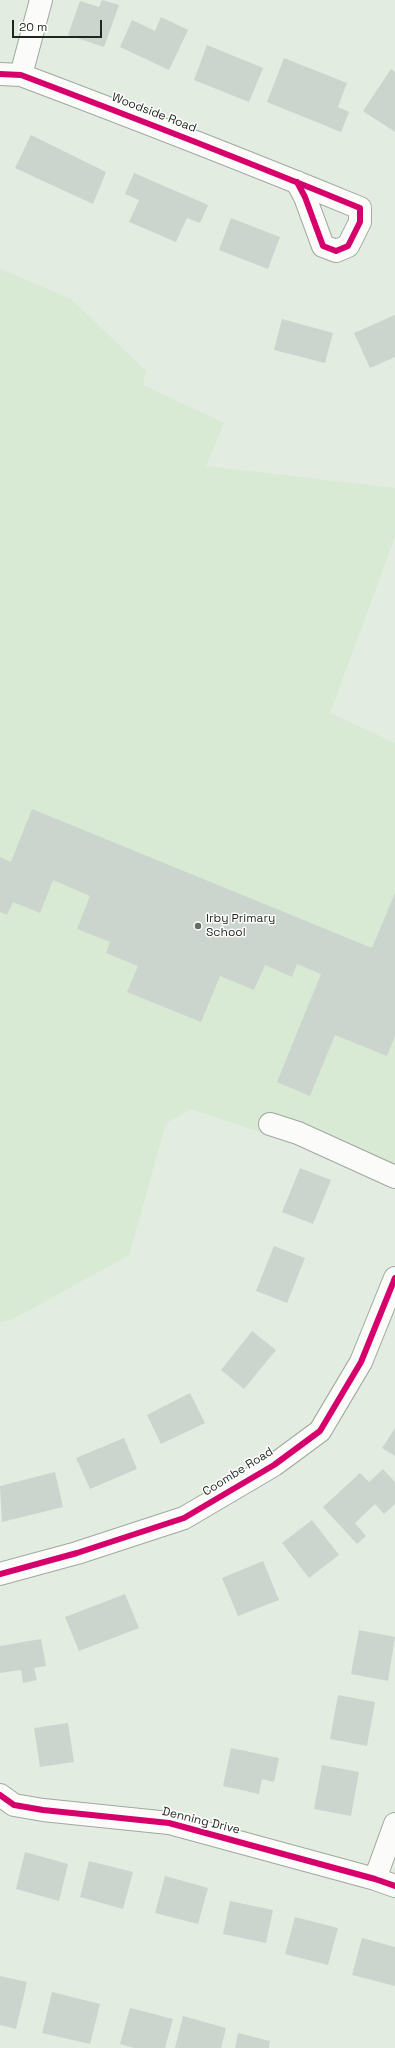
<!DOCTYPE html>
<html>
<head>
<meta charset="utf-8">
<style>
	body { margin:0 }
	#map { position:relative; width:395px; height:2048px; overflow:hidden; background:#e2ece0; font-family:"Space Grotesk",sans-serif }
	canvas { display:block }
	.scale { position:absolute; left:12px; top:20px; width:90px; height:18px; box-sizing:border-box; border:2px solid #1f261e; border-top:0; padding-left:5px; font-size:12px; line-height:14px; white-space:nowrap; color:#1f261e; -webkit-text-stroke:3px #fff; paint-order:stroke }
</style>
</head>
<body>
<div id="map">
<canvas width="395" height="2048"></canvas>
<div class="scale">20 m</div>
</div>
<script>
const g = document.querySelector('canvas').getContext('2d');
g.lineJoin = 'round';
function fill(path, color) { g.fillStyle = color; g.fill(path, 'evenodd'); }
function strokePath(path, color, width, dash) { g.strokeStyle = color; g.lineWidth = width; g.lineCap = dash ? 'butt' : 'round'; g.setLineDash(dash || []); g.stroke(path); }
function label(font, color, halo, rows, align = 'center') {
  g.font = font + ' "Space Grotesk",sans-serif'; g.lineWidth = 3; g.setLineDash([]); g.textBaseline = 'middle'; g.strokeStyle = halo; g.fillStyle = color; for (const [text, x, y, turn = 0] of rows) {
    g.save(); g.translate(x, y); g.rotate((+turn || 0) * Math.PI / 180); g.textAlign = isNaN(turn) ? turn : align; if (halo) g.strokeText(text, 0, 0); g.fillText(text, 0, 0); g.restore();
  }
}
fill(new Path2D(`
	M0,269l71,30 75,72 -3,14 81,38 -18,43 189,22v49l-65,176 65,30v434l-204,-68 -25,14 -37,132 -116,64 -13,4z`), '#d8e9d4');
fill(new Path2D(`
	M102,0l17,5 -15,42 -36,-12 12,-34 19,6z
	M161,17l27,13 -19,40 -49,-23 12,-27 23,11z
	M207,45l56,23 -14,34 -55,-22z
	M284,58l63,25 -9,24 11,5 -8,20 -74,-30z
	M391,69l4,3v60l-32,-21z
	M31,135l75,37 -13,32 -78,-36z
	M134,173l74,32 -8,18 -13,-5 -11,24 -47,-20 10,-22 -14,-6z
	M231,218l49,19 -12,32 -49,-19z
	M395,315v42l-25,11 -16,-35z
	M282,319l51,14 -8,30 -51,-13z
	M32,809l340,139 23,-55v143l-8,20 -52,-21 -25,61 -33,-14 44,-108 -24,-10 -5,13 -27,-12 -11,25 -34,-14 -19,46 -74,-30 11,-26 -32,-13 4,-11 -33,-13 13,-33 -37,-16 -13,33 -27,-11 -6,13 -7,-3v-55l11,5z
	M300,1168l31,12 -18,44 -31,-12z
	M274,1246l31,12 -18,45 -31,-12z
	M252,1331l24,19 -32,39 -23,-19z
	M190,1393l15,30 -44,21 -14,-29z
	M395,1428v28l-13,-8z
	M124,1438l13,31 -47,20 -14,-31z
	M383,1469l12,13v22l-11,10 -9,-10 -20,19 11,13 -9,8 -34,-37 37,-34 9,9z
	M55,1472l8,35 -61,15 -2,-36z
	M312,1520l27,35 -30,23 -27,-35z
	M263,1561l16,39 -41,16 -16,-38z
	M125,1594l14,34 -60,23 -14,-34z
	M359,1630l36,7 -7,44 -37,-7z
	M41,1639l5,27 -12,2 3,12 -14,3 -2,-13 -21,3v-27z
	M338,1695l37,7 -8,44 -37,-7z
	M68,1723l6,39 -34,5 -6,-39z
	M231,1748l48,10 -5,24 -12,-3 -3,15 -36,-8z
	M322,1765l37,7 -8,44 -37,-7z
	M25,1852l43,12 -9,37 -43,-12z
	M89,1861l44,11 -10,37 -43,-12z
	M165,1876l43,12 -10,36 -43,-11z
	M230,1901l43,9 -7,33 -43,-9z
	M295,1917l43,11 -10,37 -43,-11z
	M362,1938l33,9v39l-43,-11z
	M0,1976l27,6 -11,47 -16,-4z
	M52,1992l48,12 -10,40 -48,-11z
	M130,2008l43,11 -8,29h-31l-14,-4z
	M183,2016l43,12 -5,20h-46z
	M238,2033l32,8 -1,7h-34z`), '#cbd5ce');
const minor = new Path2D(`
	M0,74l21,1c114,43 227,87 339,133v14l-12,24 -12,5 -13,-5 -18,-49 -8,-15
	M21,75l20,-75
	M270,1124l28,9 97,44
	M0,1574l77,-21 107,-35 90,-53 46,-34 41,-69 34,-84
	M0,1795l14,10 29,5 126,13 206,56 20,7
	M375,1879l20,-55`);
strokePath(minor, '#a0a89f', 24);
strokePath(minor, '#fbfcfa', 22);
strokePath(new Path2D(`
	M0,74l21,1c114,43 227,87 339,133v14l-12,24 -12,5 -13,-5 -18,-49 -8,-15
	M0,1574l77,-21 107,-35 90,-53 46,-34 41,-69 34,-84
	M0,1795l14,10 29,5 126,13 206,56 20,7`), '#d6006c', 6);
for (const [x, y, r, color] of [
	[198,926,4,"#636b62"]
]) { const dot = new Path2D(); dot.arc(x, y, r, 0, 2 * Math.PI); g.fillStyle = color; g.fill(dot); strokePath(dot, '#fff', 1.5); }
label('12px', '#1f261e', '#fff', [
	["Woodside Road",154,113,21],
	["Coombe Road",238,1472,-32],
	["Denning Drive",201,1821,14]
]);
label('12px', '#1f261e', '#fff', [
	["Irby Primary",206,919],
	["School",206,933]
], 'left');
</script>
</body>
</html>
